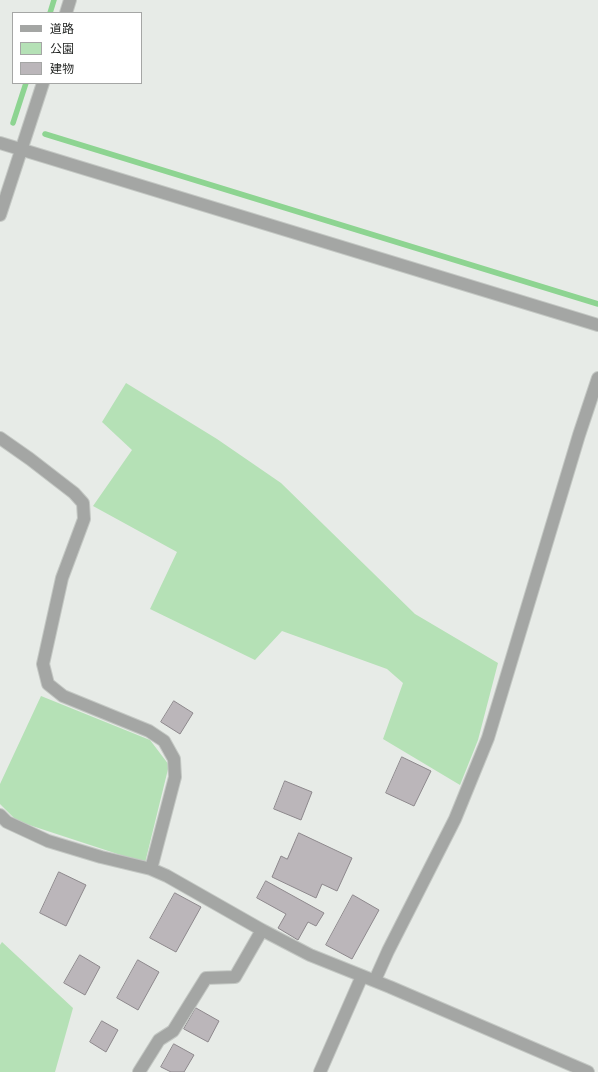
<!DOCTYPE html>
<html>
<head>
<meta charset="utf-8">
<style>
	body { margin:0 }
	#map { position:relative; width:598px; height:1072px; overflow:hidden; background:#e7ebe7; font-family:"Source Sans 3","Noto Sans JP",sans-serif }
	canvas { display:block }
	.legend { position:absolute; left:12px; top:12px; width:130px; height:72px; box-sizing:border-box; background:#fff; border:1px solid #a5a6a5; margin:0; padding:5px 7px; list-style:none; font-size:12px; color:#1f211f }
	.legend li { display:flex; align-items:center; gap:8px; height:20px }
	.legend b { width:20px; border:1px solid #a5a6a5 }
</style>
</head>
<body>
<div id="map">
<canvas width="598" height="1072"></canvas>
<ul class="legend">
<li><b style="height:5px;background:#a4a6a4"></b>道路</li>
<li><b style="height:11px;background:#b5e1b6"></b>公園</li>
<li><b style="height:11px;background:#bbb6ba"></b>建物</li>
</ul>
</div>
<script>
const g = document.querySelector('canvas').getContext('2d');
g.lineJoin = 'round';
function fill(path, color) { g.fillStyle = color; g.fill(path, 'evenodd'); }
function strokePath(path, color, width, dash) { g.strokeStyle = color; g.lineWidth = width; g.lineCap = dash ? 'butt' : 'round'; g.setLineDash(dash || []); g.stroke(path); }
fill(new Path2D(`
	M126,383l91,56 64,44 134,131 83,49 -20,77 -18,45 -77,-46 20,-56 -16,-14 -105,-38 -27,29 -105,-51 27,-57 -84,-46 39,-56 -30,-28z
	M41,696l109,44 19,25 -24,98 -128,-42 -17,-17v-20z
	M2,942l71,66 -18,64h-55v-127z`), '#b5e1b6');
strokePath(new Path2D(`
	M50,13l4,-13
	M13,123l13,-40
	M45,134l553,170`), '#8dd491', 5.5);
const building = new Path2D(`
	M174,701l19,12 -13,21 -19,-12z
	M402,757l29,14 -17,35 -28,-13z
	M285,781l27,11 -11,28 -27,-11z
	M299,833l53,25 -15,33 -15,-7 -6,14 -44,-21 9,-21 6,3z
	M59,872l27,13 -20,41 -26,-13z
	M266,881l58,32 -8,13 -8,-4 -10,18 -20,-12 8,-14 -29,-16z
	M175,893l26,14 -25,45 -26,-14z
	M353,895l26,15 -27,49 -26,-14z
	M80,955l20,12 -15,28 -21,-12z
	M138,960l21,12 -21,38 -21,-12z
	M196,1008l23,13 -11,21 -24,-13z
	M102,1021l16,9 -12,22 -16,-10z
	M174,1044l20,11 -10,17h-13l-10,-5z`);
fill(building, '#bbb6ba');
strokePath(building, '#8d888c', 1);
const street = new Path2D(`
	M66,13l4,-13
	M0,143l598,182
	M0,215l43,-132
	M0,438l30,21 44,34 9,10 1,16 -22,59 -19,86 5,20 15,12 86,35 15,10 10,18 1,18 -24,92
	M0,815l7,7 41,19 53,16 50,12 16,7 95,54 48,25 80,32 198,85
	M375,980l13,-29 67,-132 33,-81 91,-303 19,-57
	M139,1072l20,-32 14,-9 33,-53 29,-1 27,-47
	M320,1072l42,-96`);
strokePath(street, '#c3c7c3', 14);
strokePath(street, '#a4a6a4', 12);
</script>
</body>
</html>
